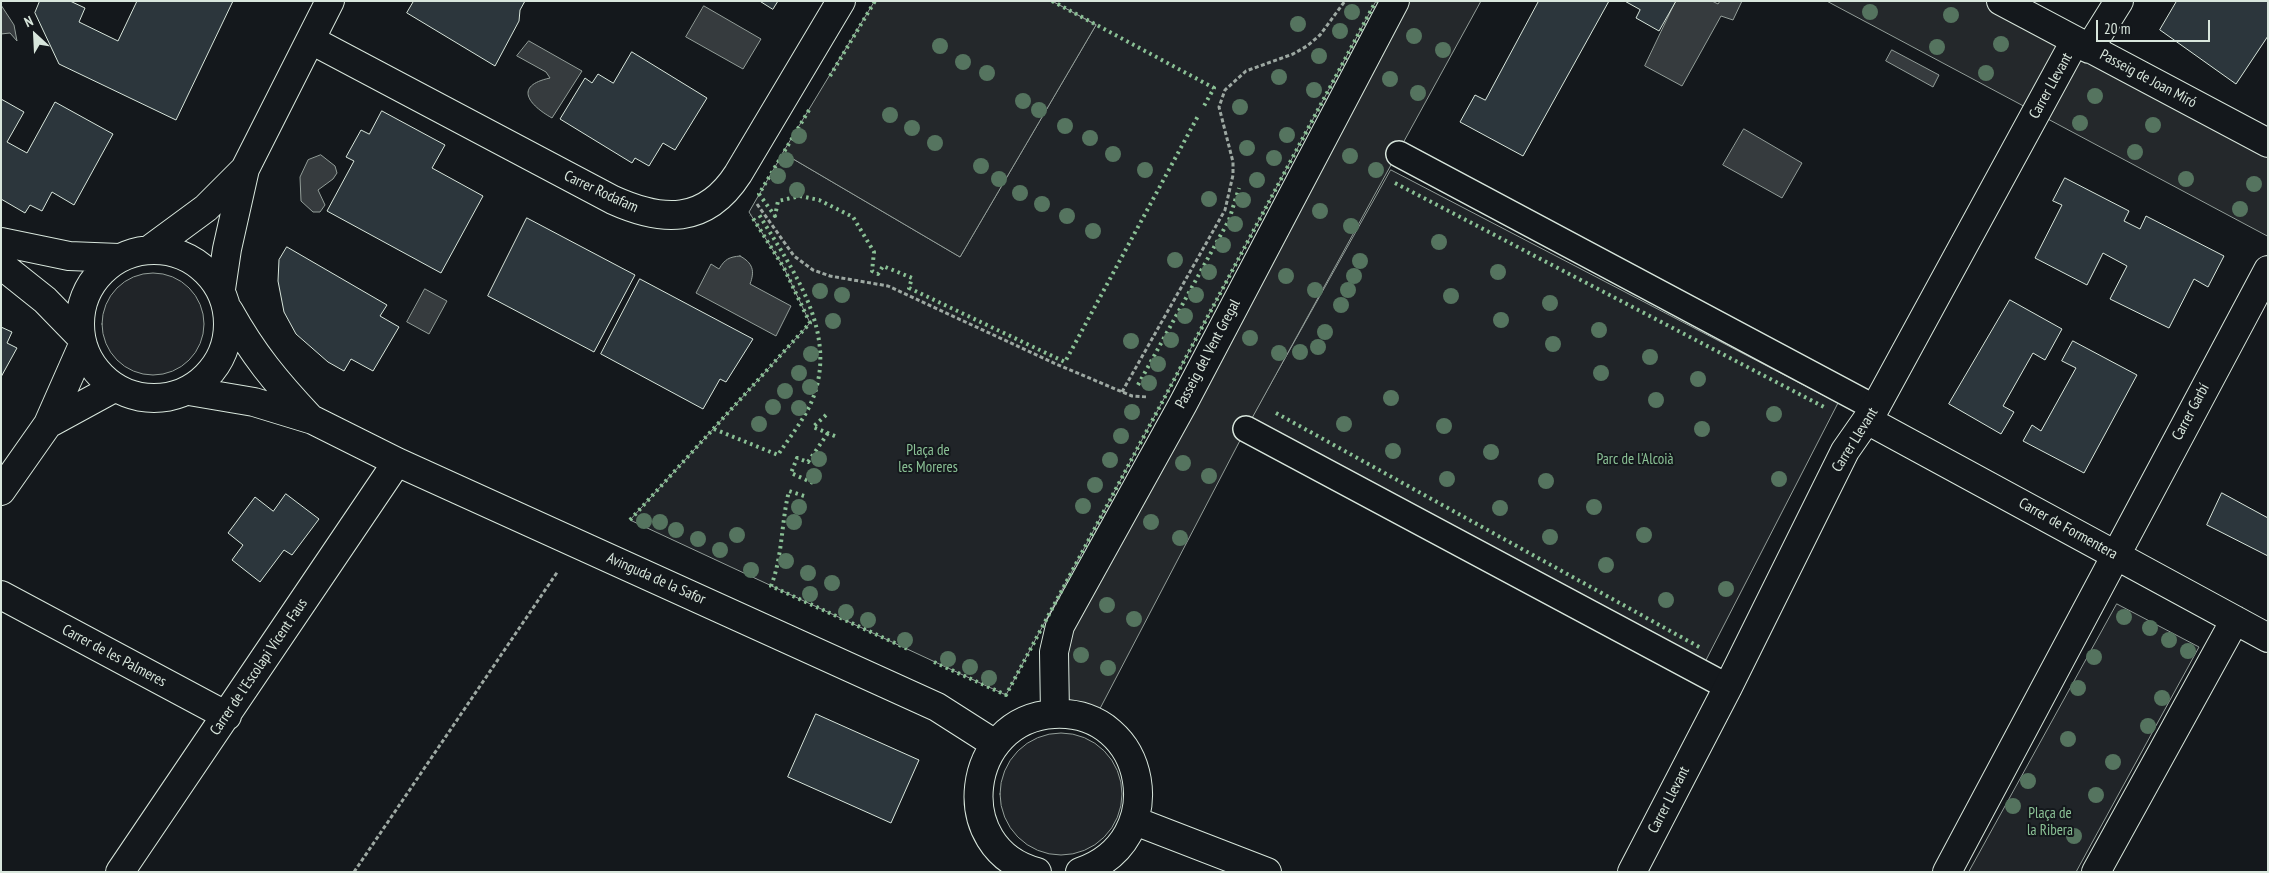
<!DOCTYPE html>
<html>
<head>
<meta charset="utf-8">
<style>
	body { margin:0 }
	#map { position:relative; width:2269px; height:873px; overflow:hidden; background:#14181c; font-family:"PT Sans Narrow",sans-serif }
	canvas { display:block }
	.frame { position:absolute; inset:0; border:2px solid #d8e6dc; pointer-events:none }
	.north { position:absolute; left:10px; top:10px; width:50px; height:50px; -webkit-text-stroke:4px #14181c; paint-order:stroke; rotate:335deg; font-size:14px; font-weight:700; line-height:20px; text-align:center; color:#d8e6dc }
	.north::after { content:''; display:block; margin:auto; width:18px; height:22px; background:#d8e6dc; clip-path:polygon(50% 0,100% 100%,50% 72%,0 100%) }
	.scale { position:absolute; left:2096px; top:20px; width:114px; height:22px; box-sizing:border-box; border:2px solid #d8e6dc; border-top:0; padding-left:6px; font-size:15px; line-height:18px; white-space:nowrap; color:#d8e6dc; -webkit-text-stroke:4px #14181c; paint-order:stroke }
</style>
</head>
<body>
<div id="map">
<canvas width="2269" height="873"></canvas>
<div class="frame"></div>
<div class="north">N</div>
<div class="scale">20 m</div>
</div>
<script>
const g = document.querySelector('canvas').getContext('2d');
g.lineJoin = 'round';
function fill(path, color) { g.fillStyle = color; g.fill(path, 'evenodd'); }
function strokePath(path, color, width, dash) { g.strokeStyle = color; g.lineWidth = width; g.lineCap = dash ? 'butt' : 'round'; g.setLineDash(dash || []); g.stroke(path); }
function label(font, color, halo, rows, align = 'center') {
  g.font = font + ' "PT Sans Narrow",sans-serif'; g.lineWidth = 4; g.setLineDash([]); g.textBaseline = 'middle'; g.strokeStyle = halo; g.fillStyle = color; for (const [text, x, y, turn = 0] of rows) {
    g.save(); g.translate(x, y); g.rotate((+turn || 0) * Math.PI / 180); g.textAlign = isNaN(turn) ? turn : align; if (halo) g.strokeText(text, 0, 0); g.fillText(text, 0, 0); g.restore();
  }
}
const green = new Path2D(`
	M1052,1h324l-370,694 -376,-175 180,-197 -26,-55 -35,-56 34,-59 177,104 136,-232z
	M1391,170l447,233 -133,259 -453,-244z
	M102 324a51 51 0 1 1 102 0a51 51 0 1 1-102 0Z
	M2117,604l82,43 -123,225h-107z
	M1000 794a61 61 0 1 1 122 0a61 61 0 1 1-122 0Z`);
fill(green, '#202428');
strokePath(green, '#939e99', 1);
const parking = new Path2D(`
	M875,1h177l44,24 -136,232 -177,-104z
	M1395,1h86l-235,428 -153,293 -38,-8 -1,-62z
	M1827,1h174l267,142v93z`);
fill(parking, '#24282b');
strokePath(parking, '#939e99', 1);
const water = new Path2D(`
	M1676,1h36l6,3 2,-3h22l-9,19 -12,-4 -39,70 -37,-20z
	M1,5l13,20 3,16 -7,-8 -9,1z
	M704,6l57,33 -18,30 -57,-32z
	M529,41l53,30 -30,47c-23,-13 -39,-32 -2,-40l-4,-6 -29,-16z
	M1892,50l47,25 -6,12 -47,-26z
	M1744,129l58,34 -20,35 -59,-33z
	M321,155l14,11 2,7 -4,6 -15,11 7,15 -5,7h-7l-12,-11 -1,-24 8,-17z
	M740,256c13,7 15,15 10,28l41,22 -15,30 -80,-43 15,-29 8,5c6,-10 10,-12 21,-13z
	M425,289l22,12 -18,33 -22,-12z`);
fill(water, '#363b3e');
strokePath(water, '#939e99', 1);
const building = new Path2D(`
	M40,1h30l15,7 -6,14 39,19 19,-40h96l-57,119 -117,-56 -24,-51z
	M414,1h111l-5,9 -1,11 -24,45 -88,-53z
	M760,1h18l-5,8z
	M1539,1h70l-86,155 -63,-34 15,-27 10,5z
	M1625,1h51l-17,30 -23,-13 4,-8z
	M2177,1h91v35l-32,48 -76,-54z
	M632,52l75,46 -32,52 -12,-7 -14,23 -14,-8 -3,5 -72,-44 25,-41 7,5 6,-9 15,9z
	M1,99l23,13 -17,30 20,11 28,-51 58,32 -39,71 -22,-13 -10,19 -12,-6 -5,8 -24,-14z
	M382,111l63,34 -13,23 51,28 -42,77 -114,-62 27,-50 -8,-4 15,-27 8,4z
	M2065,178l64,33 -5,10 16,8 6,-13 78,40 -16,31 -14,-8 -25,49 -59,-29 17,-33 -24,-13 -16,32 -52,-27 27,-53 -9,-4z
	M527,218l108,57 -41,77 -106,-56z
	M287,247l100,58 -7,11 19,11 -26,44 -22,-12 -7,12 -16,-9 -32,-28 -12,-22 -6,-31 1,-21z
	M640,279l113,60 -27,43 -6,-3 -17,30 -102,-55z
	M2010,300l52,29 -17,31 -12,-7 -30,53 11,6 -13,22 -52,-30z
	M1,327l11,5 -5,11 10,5 -16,29z
	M2073,341l64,34 -53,98 -61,-32 9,-16 9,6 35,-63 -14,-7z
	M2222,493l46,25v38l-61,-31z
	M286,494l33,25 -27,36 -8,-5 -24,32 -28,-22 11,-15 -15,-12 27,-36 18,14z
	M816,714l103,46 -28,63 -103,-46z`);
fill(building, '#2c363c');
strokePath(building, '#d8e6dc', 1);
const pedestrian = new Path2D(`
	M1399,154l476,254
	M1246,429l482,258`);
const minor = new Path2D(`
	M2001,1l267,142
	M311,40l302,160c49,22 92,25 125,-26l103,-173
	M2089,49l30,-48
	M1,242l68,14 50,2
	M80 324a74 74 0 1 1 148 0a74 74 0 1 1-148 0Z
	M149,250l57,-42 39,-39
	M1,265l44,35 36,37
	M221,289l6,-40 18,-80 85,-168
	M229,311c24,43 47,71 81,107
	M82,347l-34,77 66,-36
	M189,391l65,11 59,18 84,42 540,245 58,37
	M1867,420l401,218
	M1,491l47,-67
	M1,595l226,121
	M1055,714l-1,-62 6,-26 123,-222 212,-403
	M1135,821l132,51
	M120,872l277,-410
	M1037,872c-88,-23 -72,-153 17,-158 94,-5 118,127 26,158
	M1632,872l96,-185 117,-236 30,-43 200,-367
	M1947,872l321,-602
	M2096,872l139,-252`);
strokePath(pedestrian, '#d8e6dc', 28);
strokePath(minor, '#d8e6dc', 30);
strokePath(new Path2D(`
	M757,204l37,52 19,14 17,6 58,10 168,78 76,32 16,1
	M1122,392l103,-182 8,-35v-13l-14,-55 6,-17 21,-19 47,-17 14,-8 13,-11 25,-34
	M354,872l204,-301`), '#9da8a2', 3, [4, 2.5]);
strokePath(pedestrian, '#14181c', 25);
strokePath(minor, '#14181c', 28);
strokePath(new Path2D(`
	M1052,1l162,87 -10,18
	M830,76l45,-75
	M809,110l-50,84 16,22 3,-15 22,-5 19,4 34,17 21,35 -2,19 6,3 5,-8 29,12 -3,10 156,74 133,-246
	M1395,183l429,224
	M1138,385l91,-165 10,-32
	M1276,413l425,235
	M826,415l-13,12 24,10
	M714,429l64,26c11,-17 25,-34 33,-52 30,-69 -19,-134 -53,-190
	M813,483l-22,-10 6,-15 11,4 20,-29
	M804,496l-15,-5c-8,32 -6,64 -18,95l139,64
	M630,520l180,-197 -26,-55 -33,-53
	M934,662l72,33 370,-694`), '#8ac095', 4, [2.5, 4]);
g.fillStyle = '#55745f';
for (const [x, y] of [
	[1352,12],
	[1870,12],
	[1951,15],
	[1298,24],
	[1340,31],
	[1414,36],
	[2001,44],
	[940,46],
	[1937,47],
	[1443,50],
	[1319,56],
	[963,62],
	[987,73],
	[1986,73],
	[1279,77],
	[1390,79],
	[1314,90],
	[1418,93],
	[2095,96],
	[1023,101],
	[1240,107],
	[1039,110],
	[890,115],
	[2080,123],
	[2153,125],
	[1065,126],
	[912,128],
	[1287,135],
	[799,136],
	[1090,138],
	[935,143],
	[1247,148],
	[2135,152],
	[1113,154],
	[1350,156],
	[1274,158],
	[786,160],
	[981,166],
	[1145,170],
	[1376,170],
	[778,176],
	[999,179],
	[2186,179],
	[1257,180],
	[2254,184],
	[797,190],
	[1020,193],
	[1209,199],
	[1243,200],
	[1042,204],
	[2240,209],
	[1320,211],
	[1067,216],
	[1235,224],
	[1351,226],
	[1093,231],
	[1439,242],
	[1223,245],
	[1175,260],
	[1360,261],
	[1209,272],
	[1498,272],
	[1286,276],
	[1354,276],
	[1315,290],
	[1348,290],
	[820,291],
	[842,295],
	[1196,295],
	[1451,296],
	[1550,303],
	[1341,305],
	[1185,316],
	[1501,320],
	[833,321],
	[1599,330],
	[1325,332],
	[1250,338],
	[1171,340],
	[1131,341],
	[1553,344],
	[1318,347],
	[1300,352],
	[1279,353],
	[811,354],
	[1650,357],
	[1158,364],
	[799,373],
	[1601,373],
	[1698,379],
	[1149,383],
	[810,387],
	[785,391],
	[1391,398],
	[1656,400],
	[773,407],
	[799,408],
	[1132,412],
	[1774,414],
	[759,424],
	[1344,424],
	[1444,426],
	[1702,429],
	[1121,436],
	[1393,451],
	[1491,452],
	[819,459],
	[1110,460],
	[1183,463],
	[814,476],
	[1209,476],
	[1447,479],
	[1779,479],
	[1546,481],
	[1095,485],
	[1083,506],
	[799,507],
	[1594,507],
	[1500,508],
	[644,521],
	[660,522],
	[794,522],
	[1151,522],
	[676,530],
	[737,535],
	[1644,535],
	[1550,537],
	[1180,538],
	[698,539],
	[720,550],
	[786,561],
	[1606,565],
	[751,570],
	[808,573],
	[832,583],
	[1726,589],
	[810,594],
	[1666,600],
	[1107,605],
	[846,612],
	[2124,617],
	[1134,619],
	[868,620],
	[2150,628],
	[905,640],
	[2169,640],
	[2188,651],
	[1081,655],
	[2094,657],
	[948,659],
	[970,667],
	[1108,668],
	[989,678],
	[2078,688],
	[2162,698],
	[2148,726],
	[2068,739],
	[2113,762],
	[2028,781],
	[2096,795],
	[2013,806],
	[2074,836]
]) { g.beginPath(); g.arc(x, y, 8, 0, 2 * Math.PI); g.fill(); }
label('15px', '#d8e6dc', '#14181c', [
	["Passeig de Joan Miró",2148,79,28],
	["Carrer Llevant",2051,86,-61],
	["Carrer Rodafam",601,192,25],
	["Passeig del Vent Gregal",1208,354,-62],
	["Carrer Garbí",2191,412,-62],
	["Carrer Llevant",1855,440,-58],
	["Carrer de Formentera",2068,529,29],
	["Avinguda de la Safor",656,579,24],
	["Carrer de les Palmeres",114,656,28],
	["Carrer de l'Escolapi Vicent Faus",259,667,-56],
	["Carrer Llevant",1669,800,-63]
]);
label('15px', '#8ac095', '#14181c', [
	["Plaça de",928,451],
	["les Moreres",928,468],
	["Parc de l'Alcoià",1635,460],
	["Plaça de",2050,814],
	["la Ribera",2050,831]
]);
</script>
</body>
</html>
